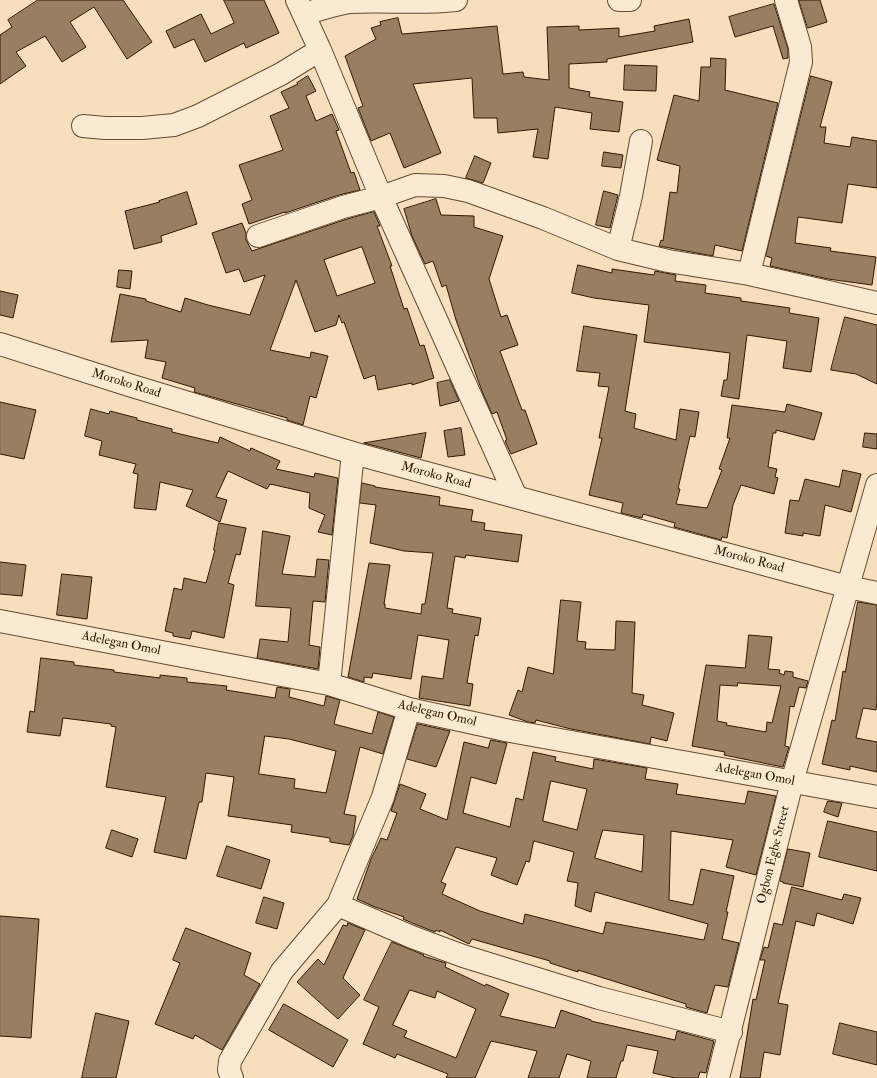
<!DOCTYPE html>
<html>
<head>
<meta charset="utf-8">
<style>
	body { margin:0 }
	canvas { display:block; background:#f7dfbd }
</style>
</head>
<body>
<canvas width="877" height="1078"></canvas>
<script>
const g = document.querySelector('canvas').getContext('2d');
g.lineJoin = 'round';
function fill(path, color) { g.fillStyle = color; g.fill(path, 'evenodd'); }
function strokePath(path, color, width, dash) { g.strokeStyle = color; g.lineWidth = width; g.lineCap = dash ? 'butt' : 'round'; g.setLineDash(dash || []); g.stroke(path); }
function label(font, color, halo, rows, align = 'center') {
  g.font = font + ' "IM FELL Double Pica",serif'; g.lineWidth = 3; g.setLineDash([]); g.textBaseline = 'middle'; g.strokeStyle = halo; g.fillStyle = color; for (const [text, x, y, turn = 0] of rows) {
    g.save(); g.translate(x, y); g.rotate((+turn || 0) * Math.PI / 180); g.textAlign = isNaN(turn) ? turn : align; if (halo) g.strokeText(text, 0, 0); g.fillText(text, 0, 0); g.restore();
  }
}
const building = new Path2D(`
	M38,0h85l29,42 -25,17 -33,-52 -24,15 16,25 -24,15 -17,-26 -29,16 10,14 -26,18v-49l12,-8 -4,-7z
	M224,0h40l15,33 -33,15 -2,-5 -39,19 -11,-23 -20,9 -8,-17 35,-17 10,20 23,-11z
	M799,0h21l7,22 -19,6z
	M774,4l14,45v9l-5,1 -10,-33 -38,11 -6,-20z
	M398,18l4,16 95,-8 6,48 20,-2 1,5 25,3 -2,-53 32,-1v4l40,-2v9l36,-6 -1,-5 35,-7 4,23 -86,17v3l-38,2v24l21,4 -1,5 34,5 -4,30 -29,-3 2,-16 -37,-6 -7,52 -15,-2 5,-28 -40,4 -1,-15h-23l-2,-40 -59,6 28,69 -37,15 -14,-35 -19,8 -13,-33 5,-2 -18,-50 31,-17 -5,-11 10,-3 -1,-3z
	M711,58l15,1 -1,31 53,13 -36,148 -27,-6 -2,11 -54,-10 2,-6 2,1 7,-49 7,1 3,-27 -23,-6 17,-65 25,6 2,-34h9z
	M625,65l32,1 -1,25 -32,-1z
	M308,76l8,15 -10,5 10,25 16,-7 7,16 -3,1 15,42 3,-1 6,18 -21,5 -54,18v-1l-36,12 -7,-20 10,-4 -13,-35 44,-15 -13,-34 19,-8 -8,-16 17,-8 -1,-1z
	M811,76l21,6 -12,45h6l-2,16 26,4 2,-10 25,4v47l-29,-4 -6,39 -44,-6 -3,26 36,5 -1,3 46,6 -4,28 -44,-6 -58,-13 2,-8 -6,-2z
	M604,152l19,3 -2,13 -19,-2z
	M475,156l16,7 -8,20 -17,-5z
	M604,191l14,4 -8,33 -14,-3z
	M187,192l10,32 -36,12 1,6 -28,7 -9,-38 35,-9 -1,-1z
	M436,199l5,16 33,1v11l29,9 -14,43 12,38 6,-2 11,30 -18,6 22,59h3l12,34 -26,10 -6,-13 2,-1 -10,-28 -5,2 -10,-23 -26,-71 -10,-35 -4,2 -9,-26 -8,3 -13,-28 -8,-27z
	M374,212l6,14h-3l15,40h-2l14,43 3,-1 13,38 4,-1 10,33 -22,7v-2l-34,7 -3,-15 -11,4 -20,-57 -2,1 -3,-8 -3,10 -21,7 -19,-52 -26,70 40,8 1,-6 17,4 -12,42 -6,-2 -7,29 -16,-5v-2l-93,-26 1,-4 -33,-10 4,-16 -21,-4 3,-18 -37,2 9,-48 26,5v2l35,11 4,-14 23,7 42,10 15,-40 -21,7 -5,-13 -13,4 -14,-40 30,-10 4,10v7l6,11 95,-32zM362,247l13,36 -38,13 -13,-36z
	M578,265l34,8v-4l42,6 1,-4 21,4 -1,6 31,4 -1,8 36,5v3l49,7 -1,5 30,5 -8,54 -28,-4 4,-27 -40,-6 -8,64 -18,-3 3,-16h3l3,-27 -86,-11 5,-37 -55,-7 -22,-5z
	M119,270l13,1 -2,18 -13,-2z
	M0,291l18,4 -5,23 -13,-3z
	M845,317l32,8v59l-21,-10 -25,-4z
	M584,326l53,9 -12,76 11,3 -2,14 42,12 4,-31 19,3 -4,25 -5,-1 -12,53h2l-4,15 31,4 15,-38 -3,-1 11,-31h-3l5,-33 53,7 2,-8 35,9 -8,27 -38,-10v3h-3l-5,34 9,2 -2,8 3,1 -4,16 -33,-9 -8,20 -6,33 -5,-1 -1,3 -47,-13 1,-4 -32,-9 -1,4 -21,-5 2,-10 -34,-8 13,-57h-3l10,-51 -11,-1 2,-13 -23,-2z
	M450,380l9,21 -19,5 -3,-23z
	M0,402l36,8 -12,49 -24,-5z
	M91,409l18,5 1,-3 27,7v2l35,9v3l46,11 2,-6 30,14 1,-3 29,13 -4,8 38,8 1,-4 23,5 -6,57 -14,-3 7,-17 -16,-7 1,-15 -40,-9 -3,5 -39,-18 -12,26 11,3 -7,22 -34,-16 7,-16 -33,-8 -4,28 -22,-2 4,-34 -5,-1 3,-9 -37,-9 3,-14 -17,-5z
	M461,428l4,27 -17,2 -4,-26z
	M426,433l-5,25 -57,-15z
	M865,433l12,1v15l-14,-2z
	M843,470l18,4 -10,38 -26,-7 -5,31 -17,-3v3l-18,-3 5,-33 9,1 6,-22 34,8z
	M362,483l13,3v1l65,10 -1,8 34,5 -2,11 14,2 -1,7 38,5 -4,27 -52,-7 -1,3 -10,-2 -8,52 6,1 -1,4 29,5 -3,18 -3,-1 -8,48 6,1 -3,22 -51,-8 3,-22 21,3 6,-39 -31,-5 -7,44 -38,-6 -1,5 -8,-1v5l-16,-5 21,-114 21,2 -6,39h1v4l36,6 1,-10h3l8,-51 -29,-2 -34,-8 6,-38 -16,-2z
	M219,523l27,5 -6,27 -4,-1 -8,29 6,2 -10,53 -32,-7 -2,8 -17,-3v-3l-8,-2 9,-43 8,2 2,-12 22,5 9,-33h-1z
	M263,531l27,5 -8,38 33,3 2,-18 12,1 -4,42 -12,-1 -4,44 11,2 -2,22 -61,-11 3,-19 28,3 3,-34 -35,-2z
	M0,562l26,3 -4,31 -22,-2z
	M62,574l30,3 -5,42 -30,-4z
	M561,600l20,2 -4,39 9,1 -1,7 30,1 1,-29 19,1 -3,71 12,2 -2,10 32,8 -7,28 -16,-4 -1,7 -79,-15 -35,-9 -1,3 -7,-1 -19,-7 9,-25 4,2 6,-25 25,7z
	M858,602l19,3v97l-1,8 -13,-2 -7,30 21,4v30l-27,-6v4l-28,-6 10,-44 3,1 8,-50 2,1z
	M749,635l23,2 -4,32 12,1 -1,3 5,2 1,-4 8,1v5l15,4 -2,7 -7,-1 -5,20 -4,-1 -5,40 4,1 -6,20 -59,-12 1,-3 -33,-6 14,-81 39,3zM738,683l43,3 -9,37 -5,-1 -1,10 -40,-7 1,-2 -10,-2 3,-36 17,1z
	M41,658l33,4v3l40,5v2l46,6v-3l27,3v4l40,4 -1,4 49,8 2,-11 13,2 -1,8 35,9 2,-10 14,4 -6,24 38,10 6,-22 16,5 -11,37 -23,-7 -16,67 12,2 -3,20 -4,9 -19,-3v-4l-39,-6 1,-7 -64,-9 6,-39 -28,-4 -4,29h-3l-13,57 -32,-7 12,-55 -60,-10 10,-60 -5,-1v-2l-48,-6 -3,18 -33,-4 3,-21 4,1zM265,736l24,3 47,12 -10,42 -32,-5 1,-9 -36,-5z
	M418,724l32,7 -14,36 -29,-8z
	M491,740l16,3 -11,41 -25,-7 -8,36 47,14 6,-29 7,2 10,-48 23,5 -1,4 38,8 1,-10 53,9 -2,11 33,5 -2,10 69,10 3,-13 28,5 -20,79 -30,-8 7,-27 -62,-9 -2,69 24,5 8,-36 33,7 -8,36h2l-6,27 17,4 -11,44 -13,-2 -8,28 -21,-6v-3l-76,-24 -32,-10v2l-28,-9v-2l-78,-22 -3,5 -29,-14v2l-4,-2 -1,2 -18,-7 -14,-6 1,-2 -29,-10 -18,-8 14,-40 10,-21 6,2 10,-27 -6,-2 9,-27 26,10 -6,15 27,11 17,-78 24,6zM551,781l36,8 -10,41 -34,-9zM603,830l41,5 -2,37 -47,-14zM534,841l40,11 -7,29 11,2 -3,23 16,6 4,-20 113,32 -4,16 -98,-18 -3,12 -78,-20 -2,10 -43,-13 -38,-17 4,-10 -5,-2 15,-35 41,11 -6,17 26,10 9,-24 3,1z
	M828,801l14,2 -4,14 -14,-5z
	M828,821l49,11v39l-58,-14z
	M112,830l26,9 -6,18 -26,-9z
	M227,846l43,14 -9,29 -44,-13z
	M788,849l22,4 -7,34 -20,-4v-1l-3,-1z
	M792,887l50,13 2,-6 17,4 -8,26 -36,-11 -3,13 -18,-5 -18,82 10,2 -8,50 -16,-3 -4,26h-20l13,-79 3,1 9,-40h-5l4,-13 4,1 6,-25 8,2z
	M264,897l20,6 -7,26 -21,-6z
	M0,916l39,3 -8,119 -31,-2z
	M348,923l17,7 -22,48 17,17 -22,24 -41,-37 21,-23 6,6 19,-40 4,1z
	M186,928l65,25 -7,22 16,9 -38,66 -27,-15 -2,4 -38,-15 25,-61 -7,-3z
	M392,942l32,13 -1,1 23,7 -1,4 40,19 1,-2 23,10 -9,22 55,12 6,-18 30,10v1l84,19 2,-9 37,10 -8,32 -6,-1 -2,6h-23l-22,-5 5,-22 -31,-6 -4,16h-2l-5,17h-29l4,-17 -24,-7 -8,24h-31l9,-27 -46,-10 -16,37h-29l2,-4 -51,-20 -2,4 -32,-14 16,-37 -15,-7zM410,990l25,8 2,-7 39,18 -20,49 -52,-21 3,-6 -14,-6z
	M284,1004l64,36 -15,27 -64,-37z
	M96,1013l33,8 -13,57h-34z
	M840,1023l37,9v33l-44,-11z`);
fill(building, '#997f62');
strokePath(building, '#331800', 1);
const minor = new Path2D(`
	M297,0l23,50 61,147 135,300
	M619,0h11
	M304,14c15,-4 30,-10 45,-12 35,-2 71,2 107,-2
	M83,126l22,2h37l32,-3 24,-9 83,-42 39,-24
	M258,236l85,-29 38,-10 34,-12 29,1 24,5 75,27 75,31 50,12 81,13 128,29
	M618,249l13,-53 10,-55
	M749,274l52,-212 -1,-15 -14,-47
	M0,344l129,41 224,68 495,134 29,6
	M0,621l329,63 80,25 101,22 367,66
	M329,684l24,-231
	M338,905l74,32 51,19 136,42 132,34
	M232,1078l-3,-8 1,-9 52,-90 56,-66 45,-108 26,-88
	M718,1078l74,-296 85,-297`);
strokePath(minor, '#644a2f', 24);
strokePath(minor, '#faead4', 22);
label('13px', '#331800', '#faead4', [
	["Moroko Road",126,384,17],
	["Moroko Road",436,476,15],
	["Moroko Road",749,560,15],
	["Adelegan Omol",121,644,11],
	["Adelegan Omol",437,714,13],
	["Adelegan Omol",755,775,10],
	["Ogbon Egbe Street",774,855,-76]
]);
</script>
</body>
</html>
